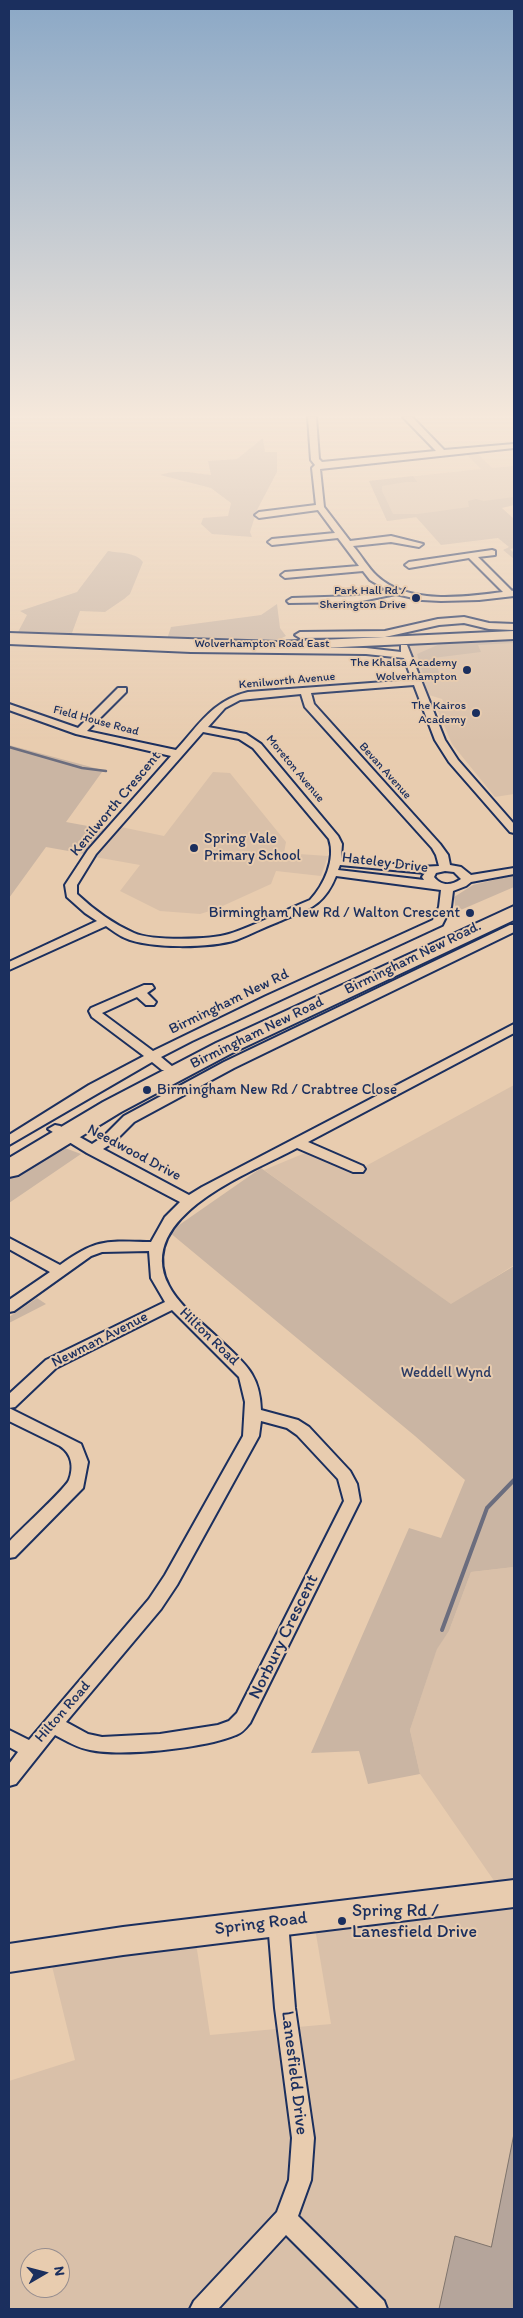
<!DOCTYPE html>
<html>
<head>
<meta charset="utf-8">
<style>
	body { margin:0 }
	#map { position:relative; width:523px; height:2318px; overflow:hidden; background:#e8ccaf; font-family:Itim,sans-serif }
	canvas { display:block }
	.frame { position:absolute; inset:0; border:10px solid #1b2f5e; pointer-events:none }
	.north { position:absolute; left:20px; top:2248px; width:50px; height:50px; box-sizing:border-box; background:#e8ccaf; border:1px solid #968d8f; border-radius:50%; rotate:82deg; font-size:14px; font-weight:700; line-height:20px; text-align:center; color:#1b2f5e }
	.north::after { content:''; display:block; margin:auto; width:18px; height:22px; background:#1b2f5e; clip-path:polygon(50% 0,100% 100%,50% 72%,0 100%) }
</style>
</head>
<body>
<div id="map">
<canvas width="523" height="2318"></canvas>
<div class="frame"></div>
<div class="north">N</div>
</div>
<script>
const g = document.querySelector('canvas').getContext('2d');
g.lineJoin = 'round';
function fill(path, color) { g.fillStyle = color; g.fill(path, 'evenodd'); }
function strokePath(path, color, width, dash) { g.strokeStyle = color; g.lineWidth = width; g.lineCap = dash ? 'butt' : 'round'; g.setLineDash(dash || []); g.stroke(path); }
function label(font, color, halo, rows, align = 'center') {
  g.font = font + ' Itim,sans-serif'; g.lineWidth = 4; g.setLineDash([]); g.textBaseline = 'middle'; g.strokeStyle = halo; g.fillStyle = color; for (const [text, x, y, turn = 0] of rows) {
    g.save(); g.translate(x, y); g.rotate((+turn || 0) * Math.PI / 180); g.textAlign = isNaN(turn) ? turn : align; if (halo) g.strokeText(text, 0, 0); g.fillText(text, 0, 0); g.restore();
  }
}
fill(new Path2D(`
	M476,452l16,16 22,-2v39l-127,16 -18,-40 112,-12 -15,-15z
	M514,639v155l-19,3 -43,-53 -16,-37 8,-4 -2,-4 -13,-4 -20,-50z
	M213,772l17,1 56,69 -2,11 44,3 -7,20 -45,-5 -5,13 -55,25 -16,5 -40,-3 -40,-20 20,-26 -45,-8 26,-30 43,9z
	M514,1085v180l-62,40 -188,-135 41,-17 48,20z
	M514,1567v315l-17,3 -77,-111 -10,-44 27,-82 12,-17 22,-59z
	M514,1903v406h-505v-228l66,-21 -24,-98 145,-19 14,92 121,-11 -16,-96 44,-3zM30,2258h30v30h-30z`), '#d9c0a9');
fill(new Path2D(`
	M263,438l2,14h12v20l-20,38 -7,22 2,5 -40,-3 -11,-10 2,-6 25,-2 3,-13 -20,-15 -51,-13c17,-6 34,-2 51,0l-3,-14 29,-2z
	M413,476l4,6h-11l-24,4v5l11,23h25l51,-7 -1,-6 8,-2 8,2 30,-4v8l-12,3 12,11v29l-4,1 4,4v6l-11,-9 6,-3 -11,-9 -57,7 -25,-28 -29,4 -18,-40z
	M108,551c11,2 28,1 35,11l-13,32 -6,5 -19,13 -25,-1 -8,22 -54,-1 9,-17 -7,-4 57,-19z
	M277,604l3,24 6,8 -10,5 -109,-2 4,-12 90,-12z
	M514,640v3l-36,2 3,7 -48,6 9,21 -17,2 -8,-27 23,-10z
	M9,745l97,26 -4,1 -36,50 38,7 -19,25 -39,-7 -37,51z
	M514,875v12l-58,25 -2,-15 19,-12z
	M57,1145l24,9 -72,49v-27z
	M261,1168l190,136 63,-38v301l-43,5 -22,59 -12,18 -27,81 10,44 -52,10 -9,-33 -48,2 98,-225 32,10 24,-58 -50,-44 -246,-204z
	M37,1298l9,6 -37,19v-6z`), '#cab5a3');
strokePath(new Path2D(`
	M9,747l73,21 24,3`), '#6b6d7e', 2.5);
strokePath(new Path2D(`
	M442,1630l45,-122 27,-28`), '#6b6d7e', 4);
const building = new Path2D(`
	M514,2134v175h-75l16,-73 36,11z`);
fill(building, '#b5a59b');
strokePath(building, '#7f746c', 1);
const street = new Path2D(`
	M308,417h8l3,42 3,3 114,-11 -33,-34h9l32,33 70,-6v4l-194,21 4,38 26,34 41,-5 32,8 -4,3 -28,-5 -38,4c8,9 15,22 24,30 31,29 88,21 126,16l-34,-34 -60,10 -4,-3 4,-3 83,-12 3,1v4l-17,2 34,34 2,-1v6l-35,4 -38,1 -19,-1 -26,-6 -39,8 -68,1 -2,-2 5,-3 65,-2 30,-6 -17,-10 -7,-9 -78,7 -4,-3 4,-3 74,-6 -21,-28 -66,7 -4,-3 4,-3 63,-6 -17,-23 -59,8 -4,-3 4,-3 57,-7 -4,-37 3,-3 -4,-5z
	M464,617l25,6 25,1v6l-25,-1 -25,-6 -25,2 -54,12 -85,1 -5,-3 5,-3 85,-1 53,-12z
	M9,638l182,8 175,2 35,4v-7h6l38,95 13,20 56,64v9l-4,-1 -61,-70 -14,-22 -21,-55 -103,8 3,11 126,140 8,11 2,10 11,2 10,8 43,-7v6l-43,8 -5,4 -13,5 -2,16 -9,18 -250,116 -31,16 12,10 -1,3h-10l-10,-8 -143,83v-10l80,-50 55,-29 -52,-39 -3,-6 2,-3 53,-23h8l2,3 -7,5 9,9 -2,3h-8l-9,-8 -35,16 51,38 113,-55 167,-76 6,-13 2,-17 -105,-14c-13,32 -29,33 -58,46 -14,5 -28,13 -42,18 -25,8 -87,9 -111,-2 -7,-3 -13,-8 -19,-12l-97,44v-8l88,-41 -12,-8 -18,-16 -2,-12 23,-35 83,-94 -95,-22 -67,-24v-6l69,24 40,-40h8v4l-39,39 89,19c24,-26 36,-49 72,-58l164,-12 -8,-22 -38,-4 -175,-2 -182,-8zM301,694l4,13 127,141 4,7 3,11 -20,1 -78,-9 1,-14 -4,-8 -77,-92 -15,-10 -38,-7 17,-19 15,-8zM203,732l36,7 14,9 76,91c7,20 -5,46 -19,61 -27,11 -54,25 -81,34 -18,6 -78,7 -95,-1 -21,-9 -41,-24 -57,-39v-9l19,-31zM340,865l85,8 -3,4 2,3 -86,-10zM445,871l9,1 7,7c-10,7 -20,7 -27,-2l2,-4z
	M510,925h4v7l-280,136 -100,54 -20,20 -11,7 86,46 13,-8 312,-163v9l-206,109 55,24 2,3 -2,3h-10l-56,-24c-44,24 -165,68 -128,138 11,21 35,38 52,55 24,23 39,33 40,69l37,10 11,7 41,44 7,13 3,17 -110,222c-4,5 -8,10 -14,12 -30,13 -114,22 -146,15 -12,-2 -24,-9 -35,-15l-39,49 -7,2v-22l9,-12 -9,-5v-17l20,10 120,-141 16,-24 78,-139 2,-34 -6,-25 -67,-67 -116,58 -41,39 -6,1 72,36 7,18 -5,26 -68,69 -6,1v-16c9,-10 57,-54 60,-62 5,-13 3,-26 -9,-34l-51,-25v-27l37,-34 119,-58 -14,-24 -2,-27 -47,1 -11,4 -77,55 -5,1v-12l41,-28 -41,-23v-11l51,27c37,-27 47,-24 91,-23l14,-25 15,-15 -93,-49 -39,-24 7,-4 5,1 32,18 12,-8 20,-20 100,-54zM261,1421l26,7 10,7 41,44 6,22 -107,212 -8,8 -11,4 -58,9 -58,3 -14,-3 -22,-12 95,-113 16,-24 82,-149z
	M278,1913l7,3 3,6 7,86 19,130 -3,42 -13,36 86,85 3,8h-27l-74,-74 -68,74h-28l4,-8 83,-89 12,-32 3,-42 -17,-130 -7,-86 3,-6z`);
const primary = new Path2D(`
	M514,631v8l-237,11 -268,-9v-8l268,9z
	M514,1880v27l-391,48 -114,17v-28l114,-17z`);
const highway = new Path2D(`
	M514,906v14l-282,133 -111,59 -103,63 -9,2v-19l94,-56 113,-59z`);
strokePath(street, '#1b2f5e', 4);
strokePath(primary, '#1b2f5e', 4);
strokePath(highway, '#1b2f5e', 4);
fill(street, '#e8ccaf');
fill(primary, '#e8ccaf');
fill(highway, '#e8ccaf');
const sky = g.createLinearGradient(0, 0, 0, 742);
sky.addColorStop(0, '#8ba8c6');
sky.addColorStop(0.56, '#f5e8db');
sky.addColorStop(1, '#f5e8db00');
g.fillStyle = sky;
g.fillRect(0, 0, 523, 742);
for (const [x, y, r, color] of [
	[416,598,5,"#1b2f5e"],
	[467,670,5,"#1b2f5e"],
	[476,713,5,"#1b2f5e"],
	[194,848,5,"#1b2f5e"],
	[470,913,5,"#1b2f5e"],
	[147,1090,5,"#1b2f5e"],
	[342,1921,5,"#1b2f5e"]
]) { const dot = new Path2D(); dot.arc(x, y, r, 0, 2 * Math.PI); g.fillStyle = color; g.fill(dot); strokePath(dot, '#e8ccaf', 2); }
label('12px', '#1b2f5e', '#e8ccaf', [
	["Park Hall Rd /",406,591],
	["Sherington Drive",406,605],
	["The Khalsa Academy",457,663],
	["Wolverhampton",457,677],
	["The Kairos",466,706],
	["Academy",466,720]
], 'right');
label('12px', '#1b2f5e', '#e8ccaf', [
	["Wolverhampton Road East",262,644],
	["Kenilworth Avenue",287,681,-5],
	["Field House Road",96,721,15],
	["Moreton Avenue",295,769,50],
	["Bevan Avenue",385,771,48]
]);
label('15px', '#1b2f5e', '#e8ccaf', [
	["Kenilworth Crescent",116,804,-50],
	["Hateley Drive",385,863,7],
	["Birmingham New Road.",413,958,-26],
	["Birmingham New Rd",229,1002,-26],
	["Birmingham New Road",257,1033,-26],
	["Needwood Drive",134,1153,28],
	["Hilton Road",209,1337,44],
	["Newman Avenue",100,1340,-27],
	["Hilton Road",63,1712,-49]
]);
label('15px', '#1b2f5e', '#e8ccaf', [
	["Spring Vale",204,839],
	["Primary School",204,856],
	["Birmingham New Rd / Walton Crescent",460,913,"right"],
	["Birmingham New Rd / Crabtree Close",157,1090]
], 'left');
label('15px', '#2c3c65', '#e8ccaf', [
	["Weddell Wynd",446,1373]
]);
label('18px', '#1b2f5e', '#e8ccaf', [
	["Norbury Crescent",284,1637,-64],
	["Spring Road",261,1924,-7],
	["Lanesfield Drive",294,2073,83]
]);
label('18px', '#1b2f5e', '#e8ccaf', [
	["Spring Rd /",352,1911],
	["Lanesfield Drive",352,1932]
], 'left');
</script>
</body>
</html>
